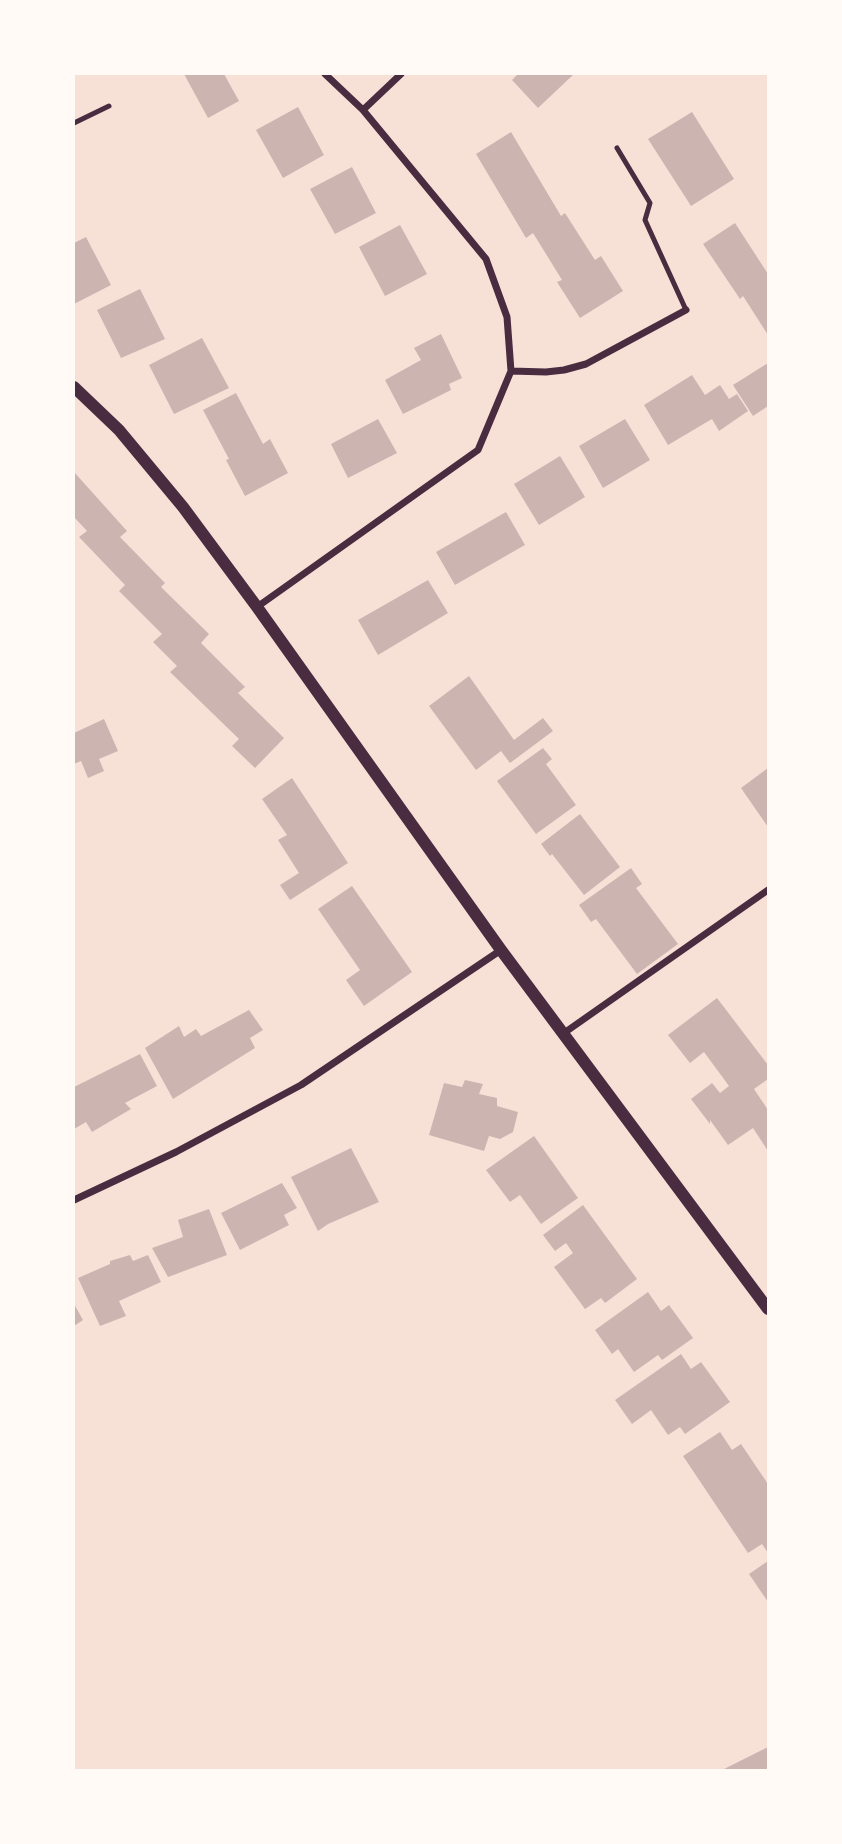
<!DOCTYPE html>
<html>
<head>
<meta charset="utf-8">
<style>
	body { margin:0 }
	#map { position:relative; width:842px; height:1844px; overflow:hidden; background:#f7e1d7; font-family:Literata,serif }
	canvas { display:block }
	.frame { position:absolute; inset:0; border:75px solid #fffaf5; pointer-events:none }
</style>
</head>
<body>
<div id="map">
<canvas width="842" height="1844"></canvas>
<div class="frame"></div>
</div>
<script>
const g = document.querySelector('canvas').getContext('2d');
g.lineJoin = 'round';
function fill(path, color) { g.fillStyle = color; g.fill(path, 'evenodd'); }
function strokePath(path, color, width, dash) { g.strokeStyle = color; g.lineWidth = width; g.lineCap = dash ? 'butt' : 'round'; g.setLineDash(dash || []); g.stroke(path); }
fill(new Path2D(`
	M184,74h40l15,27 -31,17z
	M518,74h56l-36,34 -26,-28z
	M298,107l26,48 -41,23 -27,-48z
	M692,112l42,67 -43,27 -43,-67z
	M511,132l50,84 4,-3 30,47 6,-4 22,35 -43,27 -23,-36 5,-2 -29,-47 -7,5 -50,-84z
	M352,167l24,46 -41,21 -25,-45z
	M735,223l33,51v61l-25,-39 -3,3 -37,-55z
	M400,225l27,49 -42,22 -26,-49z
	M86,237l25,48 -37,19v-61z
	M140,289l25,50 -44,19 -24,-48z
	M441,334l21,44 -13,6 2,6 -48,24 -18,-34 36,-20 -7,-12z
	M202,338l27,50 -55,26 -25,-49z
	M768,363v43l-15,10 -20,-31z
	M692,375l13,20 15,-10 9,14 8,-5 11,17 -29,20 -7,-12 -44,26 -24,-40z
	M236,393l27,51 7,-5 18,34 -43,23 -19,-36 3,-1 -26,-49z
	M378,419l19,34 -49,25 -17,-34z
	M625,419l25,41 -47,28 -24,-42z
	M560,456l25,41 -46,28 -25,-41z
	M74,472l53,59 -7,6 45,46 -4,4 48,47 -8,9 44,44 -7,6 46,45 -29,30 -23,-22 7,-7 -69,-67 7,-6 -24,-24 9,-8 -43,-43 6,-6 -46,-48 8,-6 -13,-14z
	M506,512l19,33 -70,40 -19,-33z
	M428,580l20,33 -70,42 -20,-35z
	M469,676l45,64 29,-22 10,13 -43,32 -9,-12 -25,19 -47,-64z
	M104,719l14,32 -19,8 5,12 -16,7 -7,-17 -7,3v-31z
	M543,748l9,11 -6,5 30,41 -40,29 -39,-53z
	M768,768v59l-27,-39z
	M292,778l56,85 -58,37 -10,-15 19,-12 -21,-33 9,-5 -25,-36z
	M580,814l40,53 -36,28 -32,-41 -2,2 -9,-12z
	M631,868l11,16 -6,4 42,56 -41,30 -41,-55 -5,3 -12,-17z
	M352,886l60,86 -48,34 -18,-26 14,-10 -42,-61z
	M717,998l51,67v14l-14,10 14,21v41l-15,-23 -25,17 -18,-25v4l-19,-25 21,-16 8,10 9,-7 -25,-34 -14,11 -22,-28z
	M249,1010l14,20 -13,8 5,10 -82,51 -28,-51 34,-22 5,11 12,-8 5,7z
	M140,1054l17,32 -32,17 6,6 -39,23 -6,-10 -12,7v-42z
	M465,1080l18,4 -4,10 18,4v8l21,6 -5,20 -13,7 -11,-3 -5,15 -55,-16 15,-52 18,4z
	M534,1136l44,62 -37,26 -21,-29 -10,7 -24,-32z
	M351,1148l28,54 -51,22 -10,7 -27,-54z
	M282,1183l15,25 -13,7 5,10 -49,25 -19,-37z
	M583,1205l54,74 -32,24 -4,-5 -16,11 -31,-42 19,-14 -7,-10 -11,8 -12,-16z
	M209,1209l18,46 -59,22 -16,-29 31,-11 -5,-17z
	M130,1255l3,6 15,-6 13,27 -42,19 7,15 -26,10 -22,-48 32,-14v-3z
	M648,1292l13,19 8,-6 24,33 -31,22 -4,-5 -24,17 -16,-23 -6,5 -17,-24z
	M74,1304l9,16 -9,6z
	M681,1354l10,15 10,-7 29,40 -45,32 -5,-7 -12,8 -17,-25 -19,14 -17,-24z
	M720,1432l12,18 9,-6 27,40v69l-6,-9 -14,9 -65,-97z
	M768,1561v41l-19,-28z
	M768,1747v23h-46z`), '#ccb4b1');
strokePath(new Path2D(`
	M74,123l35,-17
	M617,148l33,55 -5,17 41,90`), '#4a2c40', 5);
strokePath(new Path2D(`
	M363,110l38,-36
	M511,371l35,1 18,-2 22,-6 100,-54
	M257,607l221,-157 33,-79 -4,-54 -21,-58 -123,-149 -38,-36
	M564,1033l204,-143
	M74,1200l102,-48 125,-67 200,-135`), '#4a2c40', 7);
strokePath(new Path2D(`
	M74,387l45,43 64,77 74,100 244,343 267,359`), '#4a2c40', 12);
</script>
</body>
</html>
